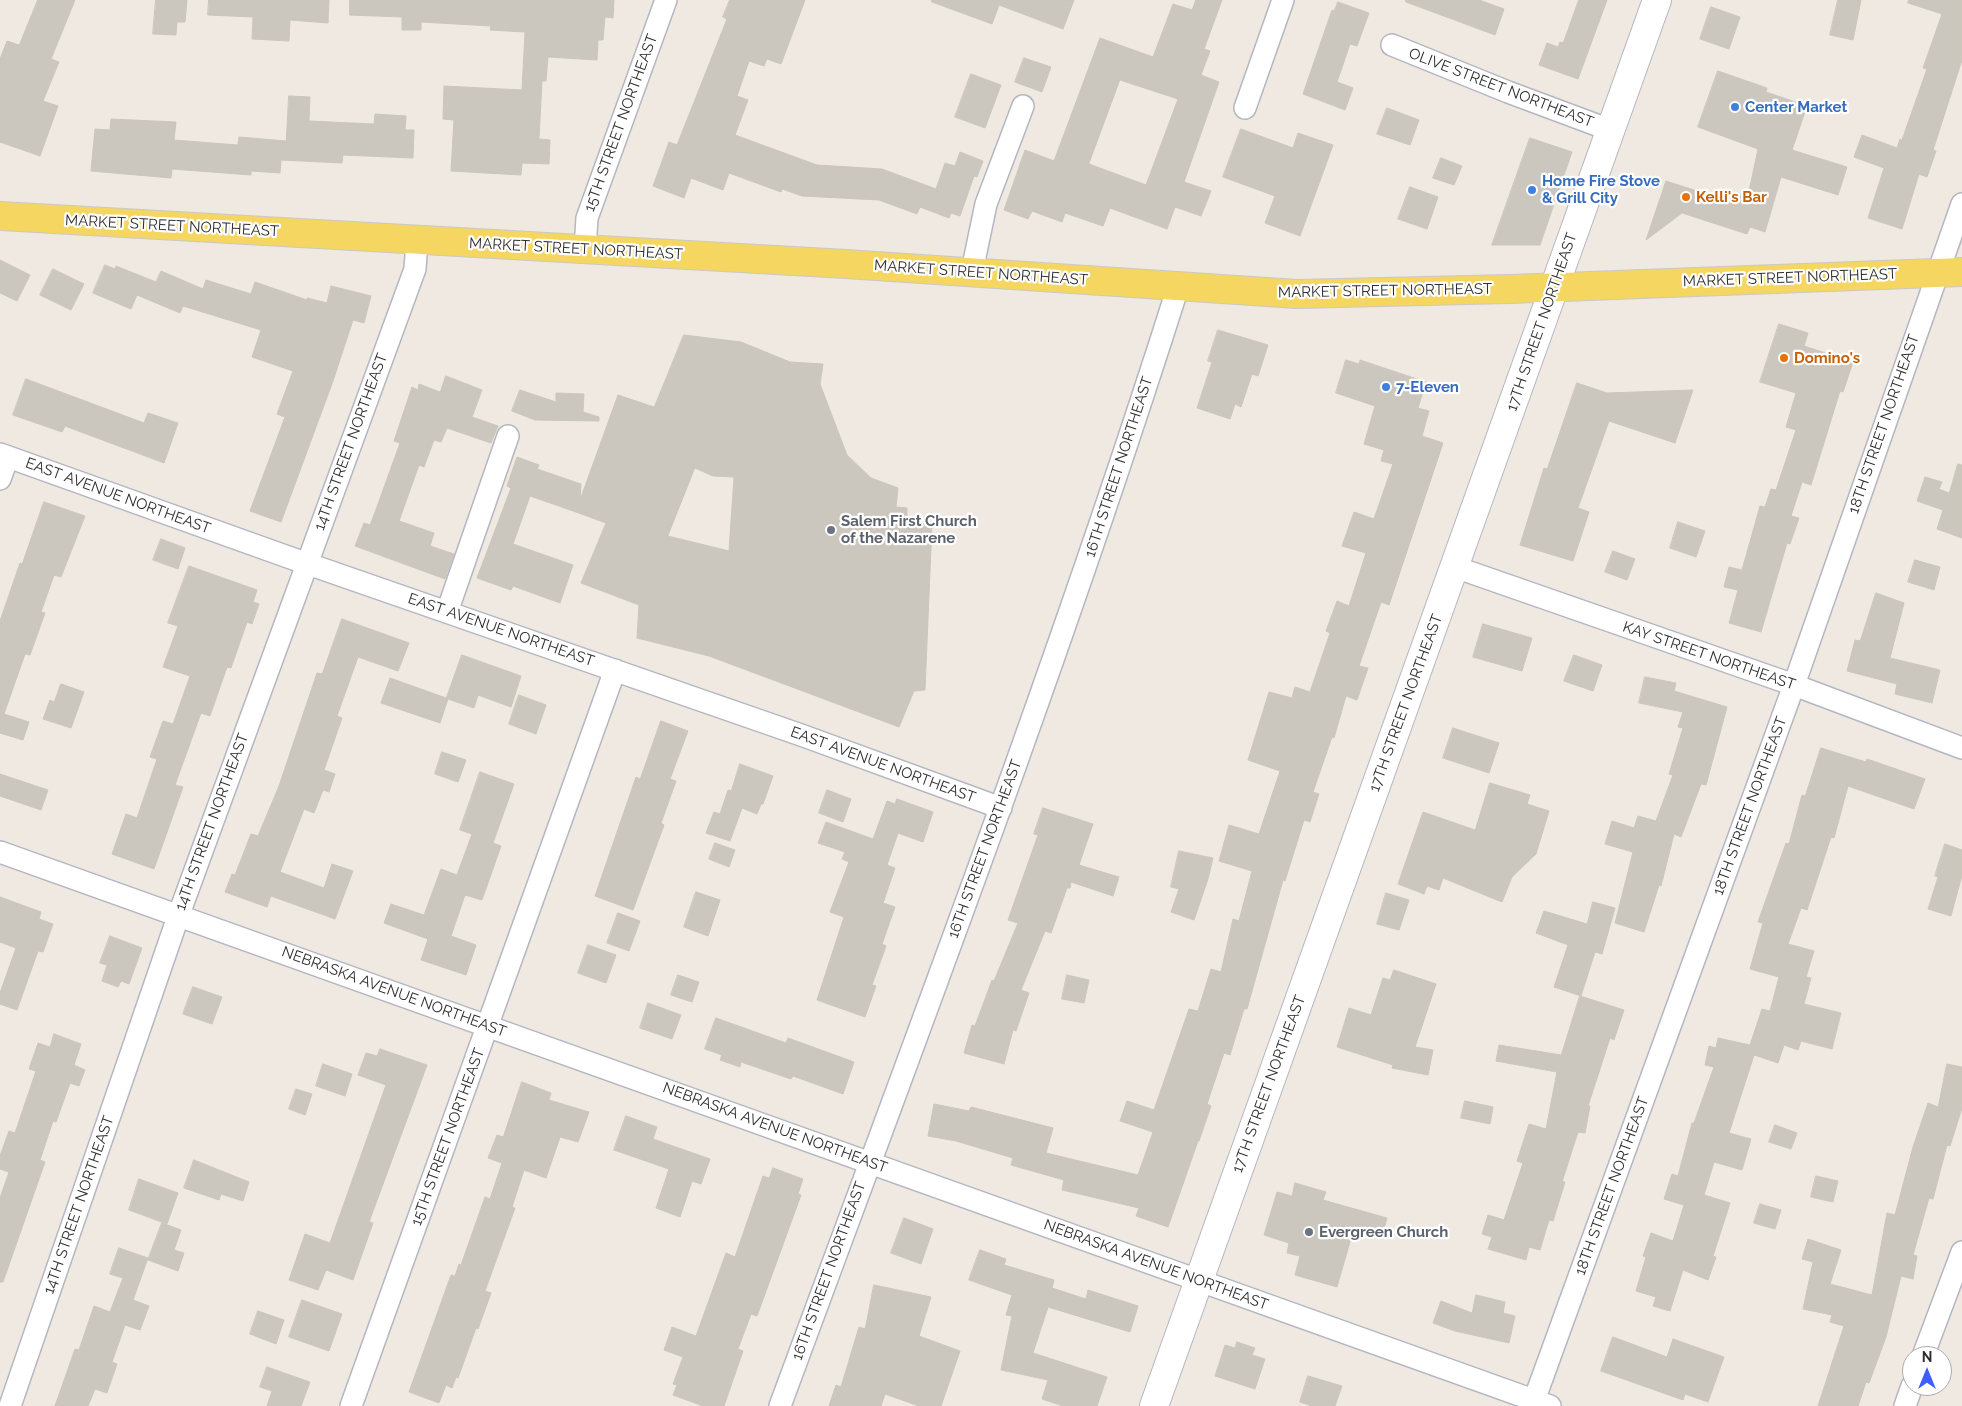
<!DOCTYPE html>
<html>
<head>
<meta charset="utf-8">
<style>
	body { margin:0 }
	#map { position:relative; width:1962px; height:1406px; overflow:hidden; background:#efe9e1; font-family:Raleway,sans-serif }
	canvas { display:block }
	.north { position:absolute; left:1902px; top:1346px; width:50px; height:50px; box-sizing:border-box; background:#fff; border:1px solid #ababab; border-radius:50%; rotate:0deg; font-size:14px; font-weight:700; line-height:20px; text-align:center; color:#2e2e2e }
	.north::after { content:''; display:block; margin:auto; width:18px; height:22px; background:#405dfd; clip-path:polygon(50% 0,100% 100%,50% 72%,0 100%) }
</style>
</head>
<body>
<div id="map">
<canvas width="1962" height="1406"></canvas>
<div class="north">N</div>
</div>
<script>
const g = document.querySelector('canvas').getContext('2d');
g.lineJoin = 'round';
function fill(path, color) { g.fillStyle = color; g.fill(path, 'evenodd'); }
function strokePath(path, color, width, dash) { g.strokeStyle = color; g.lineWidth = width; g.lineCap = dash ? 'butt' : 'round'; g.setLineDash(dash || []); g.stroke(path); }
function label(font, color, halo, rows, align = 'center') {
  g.font = font + ' Raleway,sans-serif'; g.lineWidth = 4.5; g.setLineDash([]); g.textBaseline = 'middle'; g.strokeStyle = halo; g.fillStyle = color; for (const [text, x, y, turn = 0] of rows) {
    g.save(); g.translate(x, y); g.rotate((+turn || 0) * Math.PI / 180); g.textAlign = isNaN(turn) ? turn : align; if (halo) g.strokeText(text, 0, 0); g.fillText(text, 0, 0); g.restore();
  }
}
const building = new Path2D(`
	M38,0h37l-24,59 8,3 -16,39 15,5 -18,50 -40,-14v-83l7,-18 12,4z
	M156,0h31l-2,22h-8l-1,13 -23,-1z
	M209,0h120l-1,23 -38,-3 -1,21 -37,-2 1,-22 -45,-2z
	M350,0h264l-1,18 -8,-1 -2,23h-5l-1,20 -49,-3 -2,24h-4l-3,58 11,1 -1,24 -27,-1 -1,12 -70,-4 3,-51 -11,-1 1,-33 78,4 3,-58 -35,-2 1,-4 -70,-4v8h-19v-13l-52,-2z
	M730,0h75l-24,64 -14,-5 -3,7 -15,-5 -12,35 11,4 -13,35 82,30 65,4 54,20 9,-26 10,3 5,-14 23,9 -6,16 -3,-1 -14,40 -9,-3 -2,5 -29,-11 -3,7 -38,-14 -77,-4 -20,-7 -1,3 -52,-19 -6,17 -32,-12 -7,20 -31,-12 16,-44 8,3 50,-126 -4,-2z
	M932,0h142l-11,29 -64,-24 -7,19 -60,-22z
	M1196,0h26l-18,49 6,2 -9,24 18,7 -35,100 27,9 -10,25 -26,-9 -8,22 -57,-21 -7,18 -38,-13 -3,9 -30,-11 -4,8 -24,-9 21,-60 29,11 46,-123 53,19 20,-53 19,6zM1120,80l58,19 -32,86 -57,-21z
	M1406,0h73l25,9 -9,26 -89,-33z
	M1579,0h28l-29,79 -39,-14 8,-22 11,4 2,-5 3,1z
	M1838,0h23l-8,40 -23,-5z
	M1909,0h53v60l-29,90 3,1 -9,26 -8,-3 -17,55 -34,-11 16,-50 -30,-11 8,-22 35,13 3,-9 2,1 25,-71 -4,-1 19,-54 -34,-11z
	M1338,2l31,11 -12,33 -7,-2 -13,38 16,6 -8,22 -42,-16 29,-84 2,1z
	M1711,7l29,10 -11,32 -29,-10z
	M1024,58l27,9 -9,25 -27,-10z
	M1718,71l49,17 -1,4 41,14 -15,44 55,17 -9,28 -57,-18 -16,55 -15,-5 -3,7 -65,-21 -36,27 20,-59 66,21 3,-9 13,3 10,-47 -60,-22z
	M971,74l30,11 -16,43 -30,-11z
	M289,96l21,1 -1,24 65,3 1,-10 31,2 -1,14h9l-1,28 -70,-3 -1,8 -61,-3 -1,13 -29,-2v4l-79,-6 -1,9 -80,-7 4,-42 15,1 1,-11 65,3 -2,18 64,5 1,-8 47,4z
	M1387,108l32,12 -9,25 -33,-11z
	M1241,129l52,19 5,-15 35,12 -33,91 -35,-13 10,-27 -52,-19z
	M1530,138l42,14 -32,93h-48z
	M1441,158l21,8 -8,19 -21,-7z
	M1410,187l28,10 -11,32 -29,-10z
	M0,260l30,15 -13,26 -17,-8z
	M105,265l10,4 1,-3 40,16 5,-11 42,18 3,-9 45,14 4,-12 52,18v-2l20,5 4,-17 40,10 -7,27 -11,-3 -20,61 -52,141 -31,-11 35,-94 -8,-3 16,-43 -41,-14 9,-27 -78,-24 -3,7 -43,-18 -6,14 -38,-16z
	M53,269l31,15 -13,26 -31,-15z
	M1779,324l29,9 -4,13 49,16 -10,30 -3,-1 -29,94 -9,-3 -11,34 8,2 -9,26 -3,-1 -26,89 -32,-9 9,-33 -14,-3 5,-20 13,3 18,-64 5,1 6,-18 5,1 20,-60 -10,-3 10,-34 -36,-11z
	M1218,330l50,15 -10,31 -6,-2 -11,33 -6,-3 -5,15 -33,-11 15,-46 -4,-1z
	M684,335l57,7 49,20 33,2 -3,20 27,71 24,23 27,10 -2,19 11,1v13l25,3 -7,166 -11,1 -15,36 -190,-71 -72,-18 2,-33 -58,-22 25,-60 -30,-11 -46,-16 -17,48 60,21 -13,38 -47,-17 -2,4 -34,-12 34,-90 -4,-2 10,-29 22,8 -2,4 44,15 -1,16 38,-105 36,12zM695,468l18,8 21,1 -5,74 -61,-15z
	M1346,360l13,4 1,-4 66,22 -8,26 11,3 -7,25 21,7 -54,162 -8,-3 -22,64 9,2 -11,32 -11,-4 -12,42 -2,-1 -19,55 6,2 -9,28 -6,-2 -19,61 -2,-1 -36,129h-3l-14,46 -6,-2 -17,51 4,2 -12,35h-1l-30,86 -32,-11 3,-8 -77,-18 2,-10 -53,-15 2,-7 -57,-17 -28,-5 6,-32 35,7 2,-4 82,21 -7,25 92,22 15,-43 -33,-11 7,-20 27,9 35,-101 9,2 13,-42 10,3 12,-53 6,2 13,-50 -33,-10 10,-36 30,9 21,-63 -32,-11 21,-68 23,6 3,-11 15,5 20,-59 -4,-2 11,-30 12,5 17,-53 -24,-7 12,-34 20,7 19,-55 -12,-3 3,-11 -20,-6 11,-38 -39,-13z
	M446,376l36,14 -10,27 26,9 -7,17 -44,-15 -6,14 -7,-2 -10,27 -5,-2 -20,56 35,12 -4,13 24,8 -9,25 -90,-33 9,-23 6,2 4,-10 26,-72 -6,-2 18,-54 6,3 1,-6 21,8z
	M26,379l118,44 4,-10 30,10 -14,40 -99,-37 -3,6 -49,-17z
	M1577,383l30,10 86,-3 -18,53 -66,-22 -31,87 11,4 -16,49 -53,-16 24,-77 3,1z
	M520,390l36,12v-9l28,1 -1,18 16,5v4l-64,-1 -23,-9z
	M1958,464l4,1v73l-25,-9 6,-19 -26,-9 8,-24 17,5 -3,7 10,4z
	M44,502l41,14 -24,61 -7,-2 -13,37 4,1 -15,42 -5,-1 -21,60 25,8 -6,18 -23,-7v-112l20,-58 2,1z
	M1678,522l27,9 -9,26 -26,-9z
	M161,539l24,9 -7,21 -25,-9z
	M1613,551l22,8 -8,21 -22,-8z
	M1915,560l25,7 -6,23 -26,-8z
	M189,566l68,24 -4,12 6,2 -7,20 -5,-2 -16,46 -4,-1 -17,49 -9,-3 -26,72 8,2 -29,82 -42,-15 14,-40 11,4 20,-59 -7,-2 13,-36 10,3 17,-48 -27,-9 15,-41 -10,-3z
	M1876,593l28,10 -14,55 50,12 -8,33 -37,-9 2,-10 -50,-13 8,-31 5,1z
	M342,619l67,24 -11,28 -40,-14 -21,59 5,2 -18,52 11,4 -6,18 -6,-2 -9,23 -10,-4 -24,63 44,16 8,-24 21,7 -18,48 -64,-23 -4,11 -42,-15 7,-18 3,1 16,-41 7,2 21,-50 38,-113 5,1z
	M1483,624l49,14 -10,33 -49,-14z
	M462,655l59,21 -10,31 -33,-12 -4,13 -26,-9 -8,24 -59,-20 9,-25 56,20z
	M1574,655l28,10 -9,26 -29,-10z
	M1645,677l31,6 -2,8 53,16 -21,78 -5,-1 -20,53 -7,-3 -13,52 -2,-1 -15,47 -29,-9 18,-71 -28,-8 7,-23 22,7 4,-12 18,5 17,-46 -4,-1 14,-46 -5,-1 5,-15 -44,-9z
	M61,684l23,8 -13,36 -28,-9 7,-19 4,2z
	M519,695l27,10 -10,29 -27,-10z
	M661,721l27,10 -18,48 6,2 -15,42 3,2 -31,85 -38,-14 41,-119 4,2z
	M1453,728l46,15 -10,30 -46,-15z
	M1821,748l45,14 1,-3 58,20 -11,30 -66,-23 -14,52 -3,-1 -24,73 -6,-2 -13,36 26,7 -8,26 5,1 -7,26 37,9 -9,36 -31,-8 -3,9 -14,-5 -6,18 -24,-8 -25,78 22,6 -9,31 -28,-8 -10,33 26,8 -17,53 3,1 -8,23 -25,-10 -13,41 -17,-5 3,-9 -20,-6 10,-34 -3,-1 8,-23 22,8 11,-36 -20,-6 8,-25 6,2 14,-53h2l20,-56 -9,-2 4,-19 7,2 2,-10 32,7 12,-36 8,2 9,-34 -29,-8 13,-46 -5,-1 28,-79 3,1 13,-49 3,1z
	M442,752l24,8 -8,22 -23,-8z
	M740,764l33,12 -10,28h-2l-4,10 -15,-6 -12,33 -24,-8 8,-21 6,2 8,-24 3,1z
	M480,772l34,12 -21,59 8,3 -19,54 -17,-5 -14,41 25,9 -10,30 -45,-15 7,-21 -44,-16 7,-19 33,11 17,-46 16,6 15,-41 -12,-4z
	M0,774l48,16 -7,20 -41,-14z
	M1490,783l40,12 -3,9 22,7 -13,43 -24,23 -10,25 -59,-24 -4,12 -12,-4 -3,8 -26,-10 25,-72 52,18z
	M827,790l24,9 -8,23 -24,-9z
	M897,799l36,13 -10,30 -25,-9 -11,32 8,3 -12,35 12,4 -13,37 4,2 -14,39 4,1 -11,31 -48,-17 27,-83 -14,-5 19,-50 -7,-3 3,-7 -27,-9 8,-21 47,17 14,-38 8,3z
	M1043,808l50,16 -14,41 40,12 -6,19 -42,-14 -1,6h-3l-16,45 -6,-2 -24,59 8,3 -13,38 -3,-1 -9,34 -40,-11 8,-28 3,1 17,-46 2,1 24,-58 -10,-3 30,-85 -4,-1z
	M715,843l20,7 -6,17 -20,-8z
	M1945,844l17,6v25l-11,41 -23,-7 10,-32 -3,-1z
	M1179,851l34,7 -5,21 -14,41 -23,-8 8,-23 -8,-2z
	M696,892l24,8 -12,36 -24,-9z
	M1386,893l23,7 -10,30 -22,-6z
	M0,897l41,15 -2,7 14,5 -10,28 -5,-1 -21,59 -17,-6v-11l16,-45 -16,-6z
	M1593,902l22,6 -13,46 -7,-2 -14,44 -27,-9 14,-42 -32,-12 8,-22 43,13z
	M618,913l22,8 -11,30 -22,-8z
	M110,936l32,12 -13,36 -8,-3 -3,6 -16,-6 5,-16 -7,-2z
	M588,945l28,10 -10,28 -28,-10z
	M1394,970l42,14 -21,63 18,3 -5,25 -36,-7 1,-3 -56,-18 12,-39 22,7 12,-37 7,2z
	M678,975l21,7 -7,20 -21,-7z
	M1067,975l22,5 -5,23 -22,-4z
	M193,987l29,10 -10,27 -29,-10z
	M1580,996l44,14 -10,30 -4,-2 -22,68h2l-5,27 -7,-1 -16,50h3l-12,39 -4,-1 -9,30 -11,-3 -3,13 -38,-11 4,-12 -10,-3 6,-19 16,5 19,-57 -6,-2 12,-37 17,5 11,-57 -61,-11 3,-16 62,10z
	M648,1003l33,12 -9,24 -32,-11z
	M716,1018l70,25 2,-5 66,24 -11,32 -50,-18 -2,3 -50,-17 -1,5 -20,-7 2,-5 -17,-6z
	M54,1034l27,10 -7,21 11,5 -6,16 -9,-3 -14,39 -3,-1 -13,39 5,2 -42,120h-3v-84l9,-26 -9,-3v-13l9,-25 6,2 21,-62 -7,-2 9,-26 12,4z
	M380,1049l47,16 -58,157 4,1 -20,57 -27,-10 -8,20 -29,-10 16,-46 25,9 56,-158 -28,-10 8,-22 11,3z
	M323,1064l29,10 -7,22 -29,-10z
	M1947,1064l15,3v41l-12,38 -3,-1 -14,54 -4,-1 -16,57 4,1 -4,23 -12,-3 -15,61 -17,46 -3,-1 -8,24h-40l26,-80 -14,-4 2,-7 -29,-6 10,-47 -11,-3 6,-20 33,11 -11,34 42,11 15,-82 8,2 18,-68 15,-44 10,4z
	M522,1082l29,11 -2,7 40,12 -11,30 -18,-5 -14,41 -22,-8 -12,37 3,1 -30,83 6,2 -13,36 -2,-1 -18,50 -2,-1 -4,11 -6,-3 -7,18 -30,-11 42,-117 4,1 4,-12 2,1 24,-68 5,2 12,-36 -14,-5 9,-23 6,2z
	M296,1089l16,5 -7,21 -16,-6z
	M1465,1101l28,6 -3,17 -29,-6z
	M626,1116l31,11 -4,12 57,20 -9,25 -9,-3 -12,36 -24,-9 13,-39 -55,-19z
	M1775,1125l22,8 -6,16 -22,-7z
	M194,1160l55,22 -6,19 -22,-7 -2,6 -35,-12z
	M773,1168l30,11 -5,15 3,1 -44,121 -6,-2 -13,35 5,2 -19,55h-21l-30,-11 4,-10 -4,-1 10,-27 -19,-7 8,-23 24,9 30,-83 9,4 28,-81 6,2z
	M1816,1176l22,5 -5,21 -22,-5z
	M139,1179l39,14 -11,31 -38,-14z
	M1295,1183l31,9 -3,8 64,18 -5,18 -28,-8 -17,59 -42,-12 5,-19 -13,-3 2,-10 -25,-8 13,-43 15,4z
	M1760,1204l21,6 -6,19 -21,-6z
	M904,1218l29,11 -12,35 -30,-11z
	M162,1223l19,7 -7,20 10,3 -6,18 -30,-11z
	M119,1248l29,10 -15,42 16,6 -9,24 -15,-5 -13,37 5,2 -10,29 -12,-4 -7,17h-33l20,-57 4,1 15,-44 16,6 13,-34 -13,-4z
	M980,1250l26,9 -2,6 50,15 -2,8 34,11 2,-9 50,16 -8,26 -82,-25 -15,46 74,24 -10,29h-34l-21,-7 6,-19 -47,-10 11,-54 -6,-1 6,-20 -43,-15z
	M874,1285l57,12 -12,39 41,15 -19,55h-22l-34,-12 -4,12h-52l7,-21 5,2 18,-60 6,2z
	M1476,1295l29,7 -2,11 12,3 -6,27 -54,-12 -22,-8 8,-22 31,12z
	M302,1300l40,14 -13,37 -40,-14z
	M258,1311l26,9 -8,24 -26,-10z
	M1613,1337l54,20 6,-18 51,18 -16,45 -23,-8 -2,6 -82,-29z
	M1237,1342l18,6 -3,7 13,4 -10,30 -40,-13 10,-31 10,3z
	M267,1367l43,15 -9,24h-34l5,-15 -12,-4z
	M1308,1376l34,10 -7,20h-23l-12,-4z`);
fill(building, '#cbc7bf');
strokePath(building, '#cbc6ba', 1);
const minor = new Path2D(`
	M1392,45l116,47 102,38
	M1245,108l38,-108
	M585,249l2,-31 79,-218
	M972,271l14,-67 37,-98
	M0,454l288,103 513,178 200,73
	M0,479l8,-22
	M1455,567l339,118 168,63
	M447,612l61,-176
	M0,852l1550,554
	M1923,1356l39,-104
	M10,1406l169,-492 236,-645 2,-28
	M351,1406l264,-736
	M780,1406c137,-371 278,-741 398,-1119
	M1532,1406l262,-721 168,-481
	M1905,1406l7,-20`);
const secondary = new Path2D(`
	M1154,1406l503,-1406`);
const primary = new Path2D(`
	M0,216l846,48 451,30 213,-5 452,-17`);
strokePath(minor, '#b4b6c1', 24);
strokePath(secondary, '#b4b6c1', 30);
strokePath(primary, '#c9c9c9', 30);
strokePath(minor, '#fff', 21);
strokePath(secondary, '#fff', 28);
strokePath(primary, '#f4d661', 28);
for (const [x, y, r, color] of [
	[1735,107,5,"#3f7fe0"],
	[1532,190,5,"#3f7fe0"],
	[1686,197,5,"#e8710a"],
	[1784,358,5,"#e8710a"],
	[1386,387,5,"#3f7fe0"],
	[831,530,5,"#6b7280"],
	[1309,1232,5,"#6b7280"]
]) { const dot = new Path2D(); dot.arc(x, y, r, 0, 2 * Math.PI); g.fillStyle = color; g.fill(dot); strokePath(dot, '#fff', 2); }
label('15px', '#2e2e2e', '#fff', [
	["OLIVE STREET NORTHEAST",1501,88,21],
	["15TH STREET NORTHEAST",621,123,-70],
	["MARKET STREET NORTHEAST",172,226,3],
	["MARKET STREET NORTHEAST",576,249,3],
	["MARKET STREET NORTHEAST",981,273,4],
	["MARKET STREET NORTHEAST",1790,278,-2],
	["MARKET STREET NORTHEAST",1385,291,-1],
	["17TH STREET NORTHEAST",1542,322,-71],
	["18TH STREET NORTHEAST",1884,424,-71],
	["14TH STREET NORTHEAST",351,442,-70],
	["16TH STREET NORTHEAST",1119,467,-72],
	["EAST AVENUE NORTHEAST",118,496,20],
	["EAST AVENUE NORTHEAST",501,630,19],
	["KAY STREET NORTHEAST",1709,656,19],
	["17TH STREET NORTHEAST",1406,703,-70],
	["EAST AVENUE NORTHEAST",883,765,20],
	["18TH STREET NORTHEAST",1750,806,-70],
	["14TH STREET NORTHEAST",212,822,-70],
	["16TH STREET NORTHEAST",985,849,-70],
	["NEBRASKA AVENUE NORTHEAST",394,992,20],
	["17TH STREET NORTHEAST",1269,1084,-70],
	["NEBRASKA AVENUE NORTHEAST",775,1128,20],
	["15TH STREET NORTHEAST",448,1137,-70],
	["18TH STREET NORTHEAST",1612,1186,-70],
	["14TH STREET NORTHEAST",79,1205,-71],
	["NEBRASKA AVENUE NORTHEAST",1156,1265,20],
	["16TH STREET NORTHEAST",829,1271,-70]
]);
label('bold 15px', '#366cbe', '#fff', [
	["Center Market",1745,107],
	["Home Fire Stove",1542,181],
	["& Grill City",1542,198],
	["7-Eleven",1396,387]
], 'left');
label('bold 15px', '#c56008', '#fff', [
	["Kelli's Bar",1696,197],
	["Domino's",1794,358]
], 'left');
label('bold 15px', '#5b616d', '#fff', [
	["Salem First Church",841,521],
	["of the Nazarene",841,538],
	["Evergreen Church",1319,1232]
], 'left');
</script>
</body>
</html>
